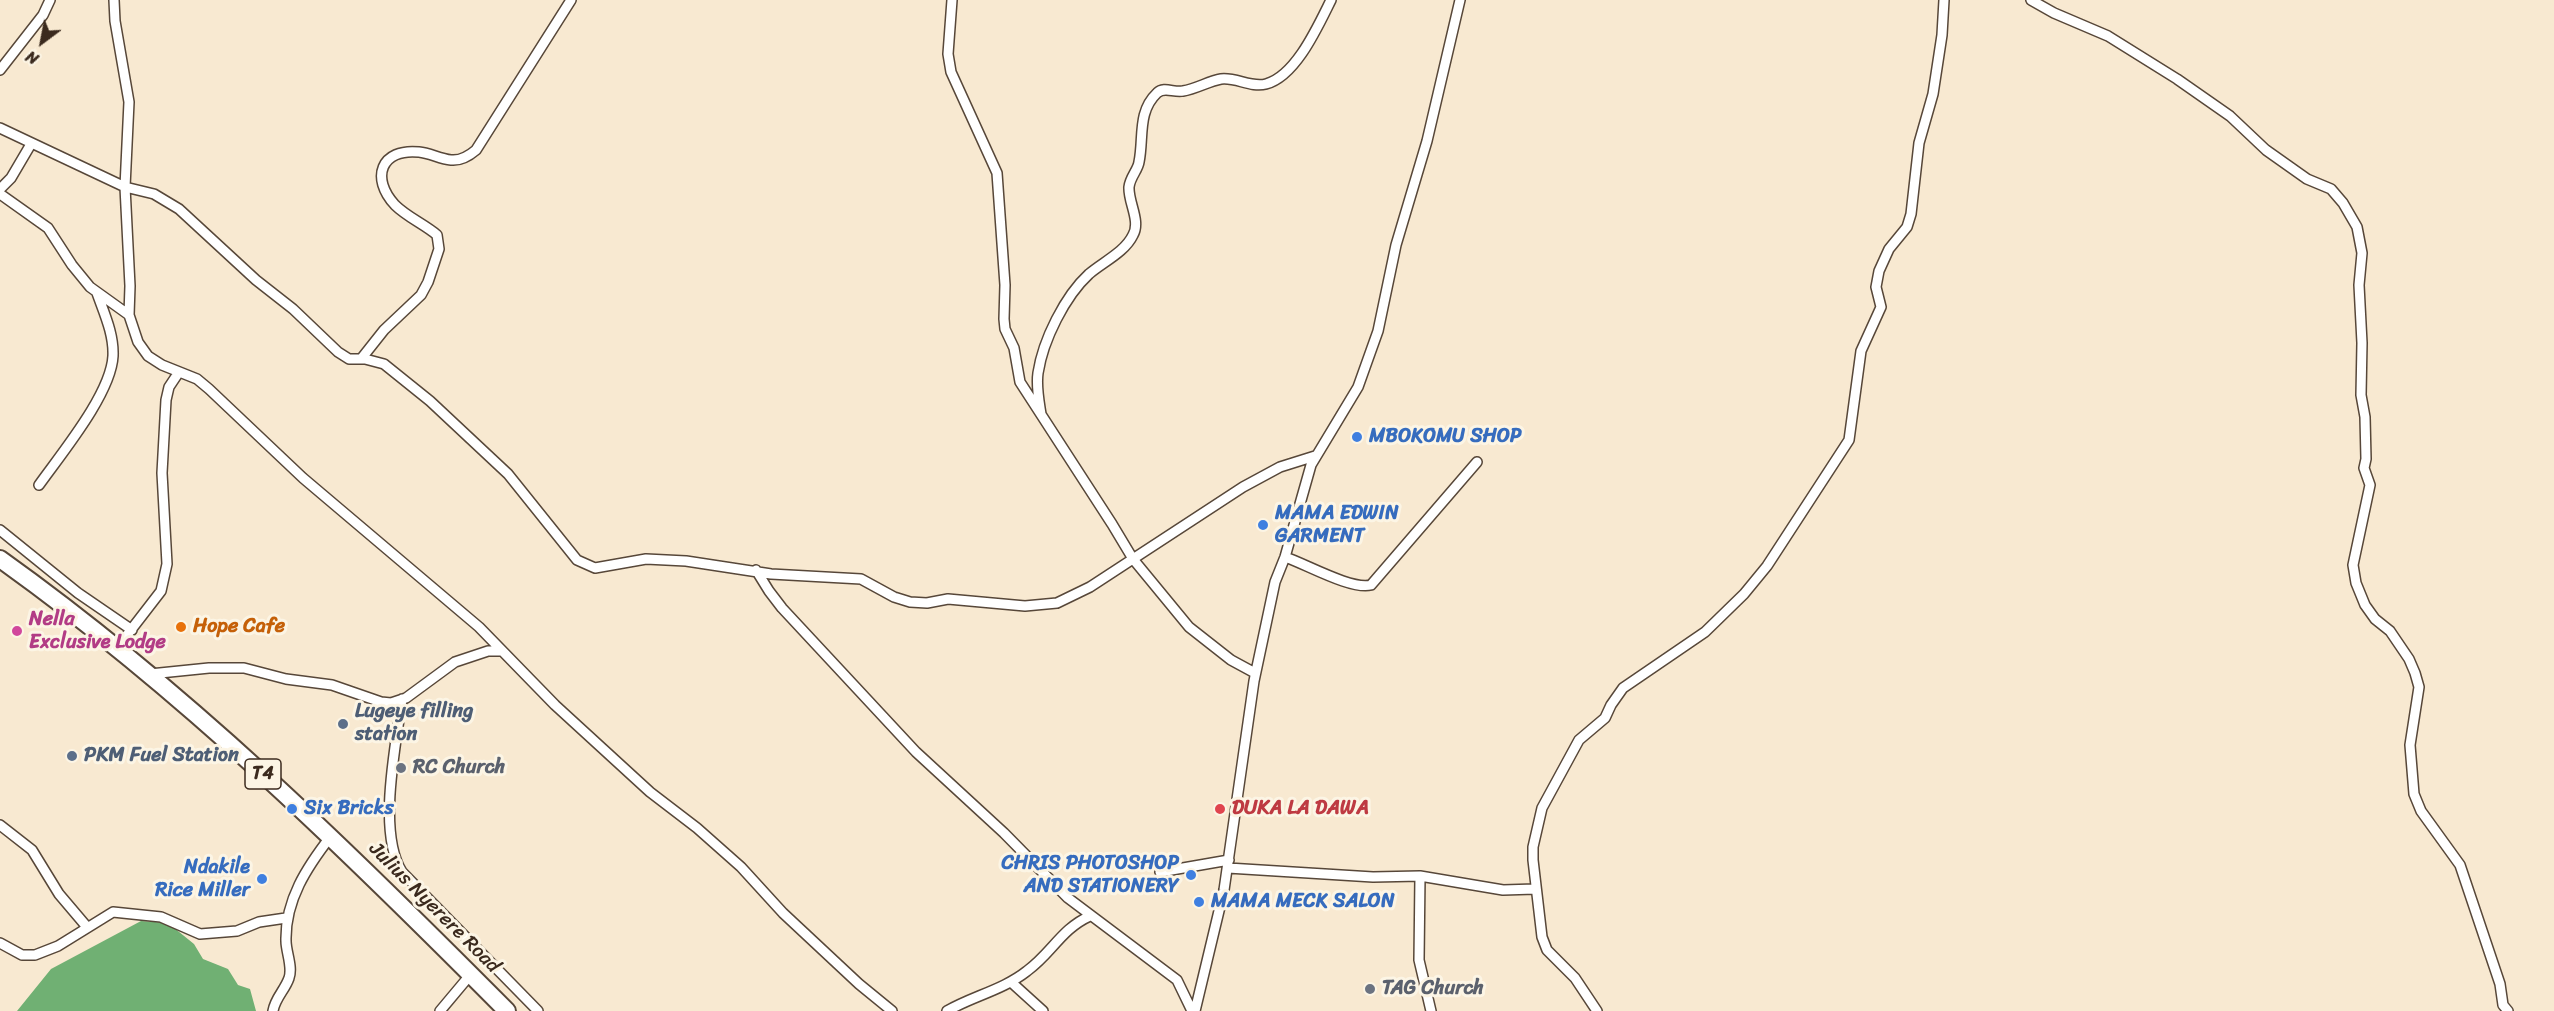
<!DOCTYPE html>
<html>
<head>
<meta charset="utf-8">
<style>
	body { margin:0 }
	#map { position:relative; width:2554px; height:1011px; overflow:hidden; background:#f8e9d1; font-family:Sriracha,sans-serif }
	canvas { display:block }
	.north { position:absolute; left:12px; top:12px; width:60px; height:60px; -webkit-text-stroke:4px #fcf5e5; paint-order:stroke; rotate:212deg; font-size:16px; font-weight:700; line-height:24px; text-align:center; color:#3b2a1e }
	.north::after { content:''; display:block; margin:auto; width:21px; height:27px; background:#3b2a1e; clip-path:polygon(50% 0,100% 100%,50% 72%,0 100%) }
</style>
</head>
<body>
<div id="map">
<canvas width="2554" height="1011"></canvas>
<div class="north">N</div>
</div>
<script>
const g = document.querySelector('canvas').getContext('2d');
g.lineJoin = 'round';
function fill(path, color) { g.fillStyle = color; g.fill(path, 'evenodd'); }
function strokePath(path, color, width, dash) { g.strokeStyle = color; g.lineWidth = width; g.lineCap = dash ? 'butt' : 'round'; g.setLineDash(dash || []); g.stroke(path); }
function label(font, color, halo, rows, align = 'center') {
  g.font = font + ' Sriracha,sans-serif'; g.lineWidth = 6; g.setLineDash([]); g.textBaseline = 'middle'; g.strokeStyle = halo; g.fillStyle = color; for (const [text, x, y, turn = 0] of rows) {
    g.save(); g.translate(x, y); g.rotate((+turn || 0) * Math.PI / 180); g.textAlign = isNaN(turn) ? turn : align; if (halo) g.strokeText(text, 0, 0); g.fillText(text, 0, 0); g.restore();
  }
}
fill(new Path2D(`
	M141,921l27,2 26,21 9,15 25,10 10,16 12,4 6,22h-239l34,-42z`), '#70b073');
const street = new Path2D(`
	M114,0l1,21 14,81 -4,85 5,99 -1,29 9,27 10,14 14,9 35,14 12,10 94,89 176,149 76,78 95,87 47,36 44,39 42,46 76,71 33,27
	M952,0l-4,54 3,18 46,101 8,112 -1,34 1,10 9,19 6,34 92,142 21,35 56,68 42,33 24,13
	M2031,0l23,13 54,23 69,43 53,37 36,34 41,29 24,10 12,14 14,24 5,26 -3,32 3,58 -1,52 4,22 1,42 -2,9 6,17 -17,80 3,18 9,22 10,14 15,12 19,28 6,14 4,14 -9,58 4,49 7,17 39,54 40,119 3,21 5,6
	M0,70l43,-55 7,-15
	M0,128l125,59 29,7 25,15 77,71 37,29 45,43 11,7h16l19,5 46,37 78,73 69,86 18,8 51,-9 40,2 85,13 90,5 33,18 16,5 17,1 21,-4 77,7 32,-3 33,-16 153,-100 37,-20 35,-11
	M0,189l11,-11 20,-34
	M0,194l48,34 24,37 18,22 39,28
	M361,359l23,-29 37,-35 7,-13 11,-33 -2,-14c-13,-11 -30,-18 -42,-30 -25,-27 -14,-57 24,-53 11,1 21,7 32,8 10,1 18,-4 25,-10l95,-150
	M1041,414c-2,-13 -5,-27 -3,-41 5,-33 27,-77 51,-99 14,-12 36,-22 44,-39 8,-14 -5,-33 -4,-48 1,-10 9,-17 10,-25 5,-24 -2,-50 18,-69 7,-7 17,0 26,-2 13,-2 26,-10 38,-12 15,-2 30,9 45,5 30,-8 52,-58 65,-84
	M39,485c22,-31 72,-91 74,-129 1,-22 -9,-43 -16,-63
	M0,530l78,63 54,37
	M1285,557c21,7 66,33 86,28l106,-123
	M756,570l13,21 13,17 134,144 88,81 64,65 109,82 15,31
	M117,648l44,-57 6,-27 -5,-91 4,-73 3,-13 10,-15
	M150,674l59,-6h35l42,11 46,6 49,17 10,1 15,-5 49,-36 33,-11h13
	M402,699c-6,46 -25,133 0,173l136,139
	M0,825l32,25 27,44 28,33
	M1228,868l145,9 47,-1 83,14 32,-1
	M1160,872l69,-12
	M1420,876l-1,84 12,51
	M0,943l22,12h13l23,-9 55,-34 48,5 39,17 37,-3 22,-9 27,-4
	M1011,982l32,29
	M273,1011c2,-13 12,-21 16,-33 4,-11 -3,-26 -3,-37 -1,-41 21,-74 45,-105
	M440,1011l31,-37
	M947,1011c26,-15 56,-21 80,-40 25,-18 34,-42 63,-55
	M1195,1011l29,-121 30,-209 21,-99 10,-25 26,-92 47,-78 20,-56 18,-86 31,-104 33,-141
	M1597,1011l-22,-33 -28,-28 -5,-13 -9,-77v-13l9,-39 37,-68 26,-22 6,-13 12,-17 82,-56 39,-38 23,-28 82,-126 12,-89 20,-44 -5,-20 3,-16 10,-22 18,-22 4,-13 8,-71 14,-49 9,-59 2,-35`);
const highway = new Path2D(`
	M0,559c185,132 347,291 507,452`);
strokePath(street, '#574739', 12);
strokePath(highway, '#574739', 20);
strokePath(street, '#fff', 9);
strokePath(highway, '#fff', 16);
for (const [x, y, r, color] of [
	[1357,437,6,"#3f7fe0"],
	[1263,525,6,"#3f7fe0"],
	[181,627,6,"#e8710a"],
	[17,631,6,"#d1479c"],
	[343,724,6,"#5c6f8a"],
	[72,756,6,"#5c6f8a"],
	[401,768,6,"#6b7280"],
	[292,809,6,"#3f7fe0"],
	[1220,809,6,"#e0444e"],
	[1191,875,6,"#3f7fe0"],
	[262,879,6,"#3f7fe0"],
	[1199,902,6,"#3f7fe0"],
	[1370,989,6,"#6b7280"]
]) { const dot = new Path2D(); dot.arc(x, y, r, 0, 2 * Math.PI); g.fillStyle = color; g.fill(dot); strokePath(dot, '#fcf5e5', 2); }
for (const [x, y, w] of [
	[263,774,36]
]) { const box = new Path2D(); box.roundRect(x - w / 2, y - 15, w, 30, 4.5); g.fillStyle = '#fcf5e5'; g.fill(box); strokePath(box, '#3b2a1e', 1.5); }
label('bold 18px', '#3b2a1e', null, [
	["T4",263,774]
]);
label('bold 20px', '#366cbe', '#fcf5e5', [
	["MBOKOMU SHOP",1369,437],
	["MAMA EDWIN",1275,514],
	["GARMENT",1275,537],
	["Six Bricks",304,809],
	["CHRIS PHOTOSHOP",1179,864,"right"],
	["AND STATIONERY",1179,887,"right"],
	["Ndakile",250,868,"right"],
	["Rice Miller",250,891,"right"],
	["MAMA MECK SALON",1211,902]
], 'left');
label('bold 20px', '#b23c85', '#fcf5e5', [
	["Nella",29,620],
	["Exclusive Lodge",29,643]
], 'left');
label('bold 20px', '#c56008', '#fcf5e5', [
	["Hope Cafe",193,627]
], 'left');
label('bold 20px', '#4e5e75', '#fcf5e5', [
	["Lugeye filling",355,712],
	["station",355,735],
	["PKM Fuel Station",84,756]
], 'left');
label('bold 20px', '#5b616d', '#fcf5e5', [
	["RC Church",413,768],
	["TAG Church",1382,989]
], 'left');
label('bold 20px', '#be3a42', '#fcf5e5', [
	["DUKA LA DAWA",1232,809]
], 'left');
label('20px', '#3b2a1e', '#fcf5e5', [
	["Julius Nyerere Road",434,908,45]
]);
</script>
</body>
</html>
